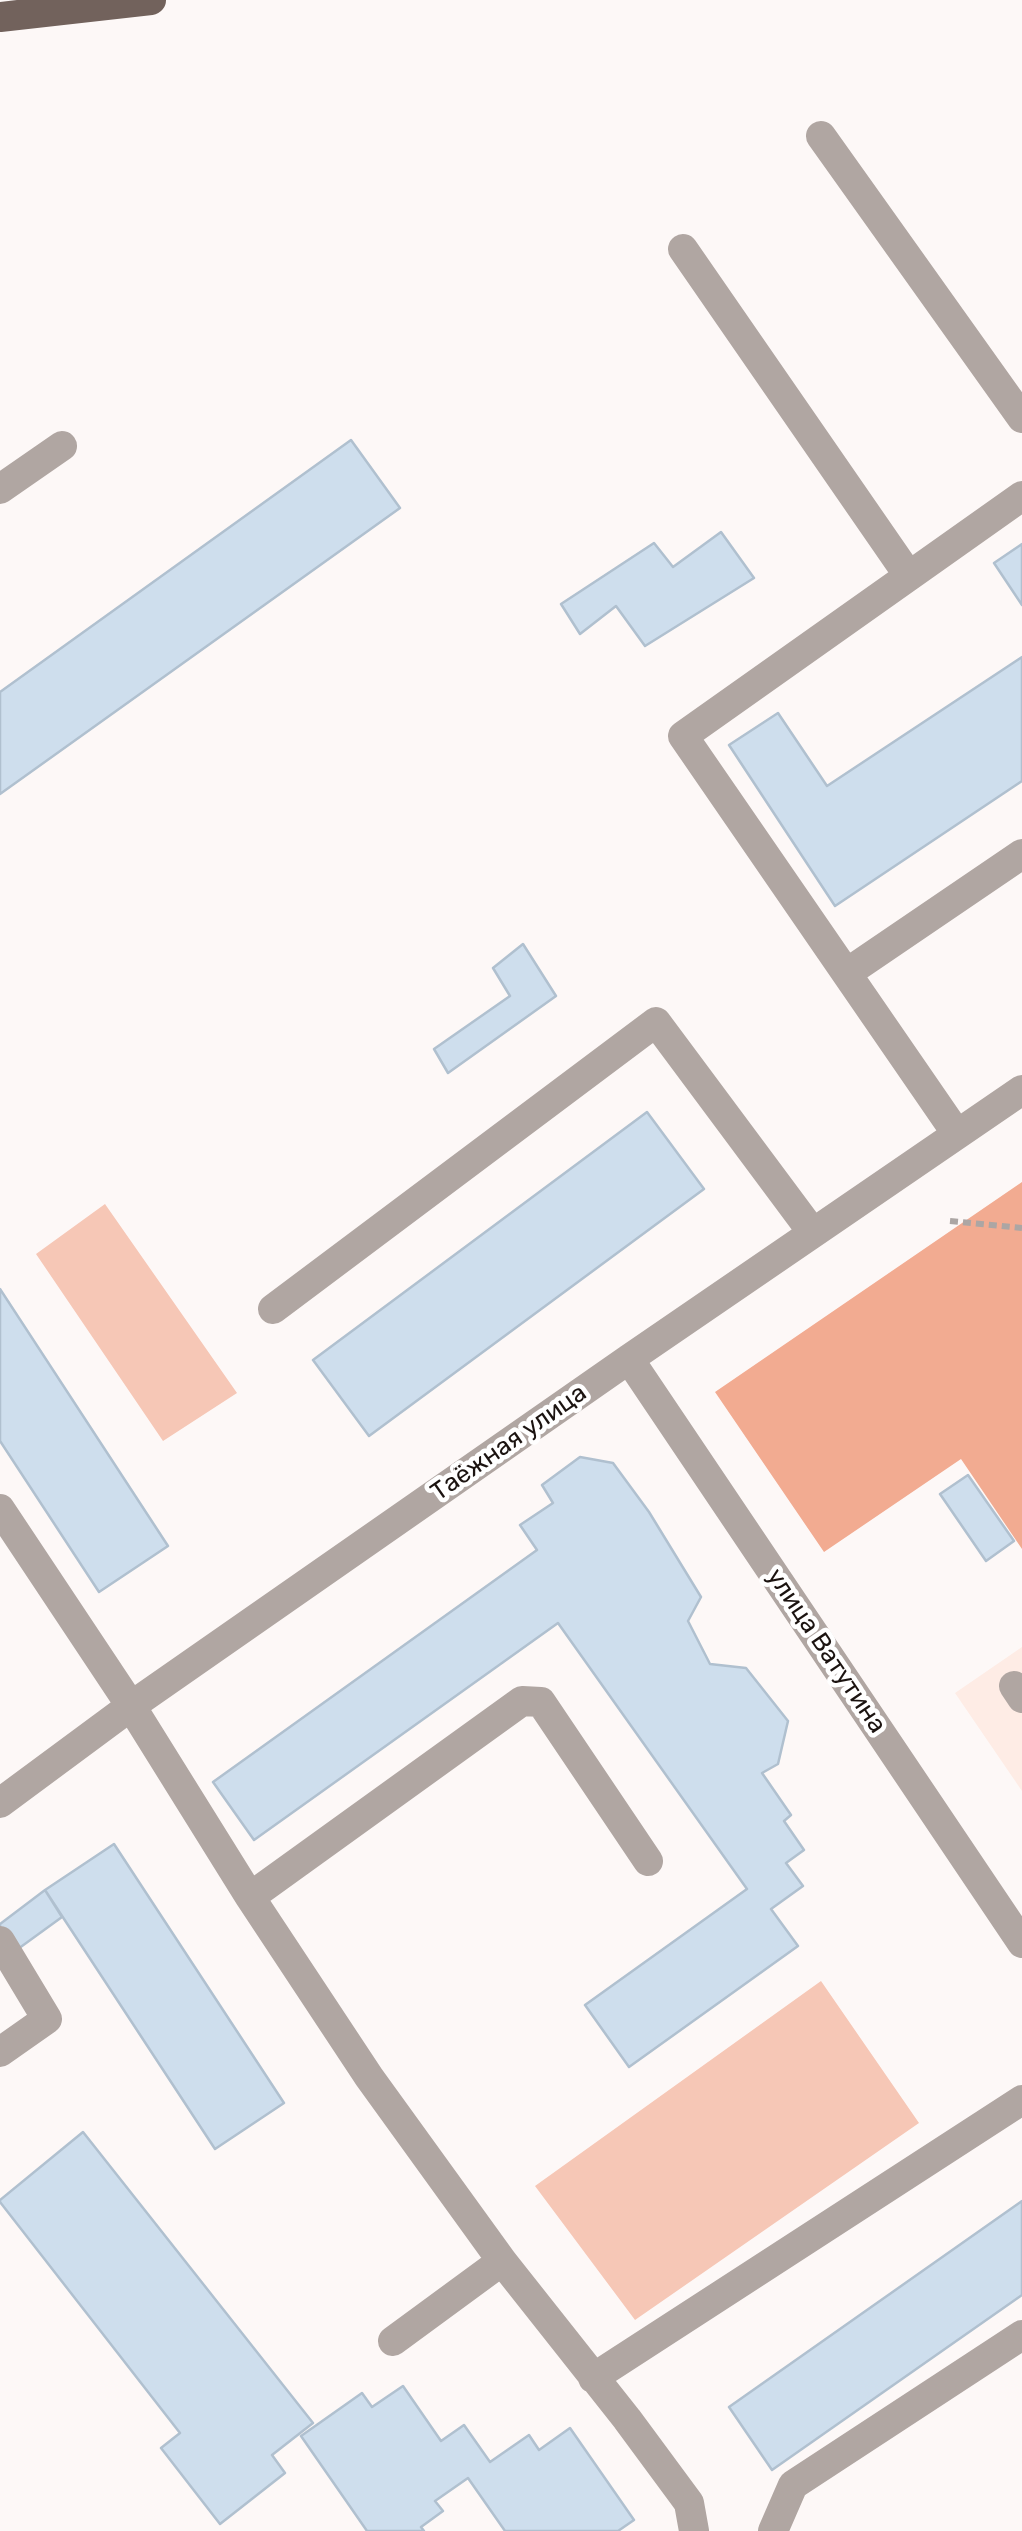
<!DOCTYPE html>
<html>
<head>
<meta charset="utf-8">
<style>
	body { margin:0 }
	canvas { display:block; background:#fdf8f7 }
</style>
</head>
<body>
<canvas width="1022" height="2531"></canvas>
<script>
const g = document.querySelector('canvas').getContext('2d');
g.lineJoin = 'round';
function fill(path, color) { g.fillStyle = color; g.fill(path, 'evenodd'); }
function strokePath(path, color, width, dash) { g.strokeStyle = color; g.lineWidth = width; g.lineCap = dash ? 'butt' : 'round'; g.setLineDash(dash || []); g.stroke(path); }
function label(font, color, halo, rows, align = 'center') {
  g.font = font + ' Rubik,sans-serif'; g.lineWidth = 9; g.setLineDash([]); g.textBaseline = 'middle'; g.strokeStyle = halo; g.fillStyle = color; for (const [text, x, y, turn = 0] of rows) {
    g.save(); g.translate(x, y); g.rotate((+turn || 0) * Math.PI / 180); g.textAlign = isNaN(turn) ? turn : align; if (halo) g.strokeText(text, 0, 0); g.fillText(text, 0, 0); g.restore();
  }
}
fill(new Path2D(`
	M1022,1647v144l-67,-98z`), '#feece5');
fill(new Path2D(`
	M105,1204l132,189 -74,48 -127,-187z
	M821,1981l98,142 -284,197 -100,-134z`), '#f6c7b6');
fill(new Path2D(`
	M1022,1182v367l-61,-90 -137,93 -109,-160z`), '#f2ab91');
const building = new Path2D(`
	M351,440l49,68 -400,286v-102z
	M721,532l33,46 -109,68 -29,-40 -36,28 -19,-30 93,-61 19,24z
	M1022,544v61l-28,-42z
	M1022,657v124l-187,125 -106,-161 49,-32 49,73z
	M523,944l33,52 -108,77 -14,-24 76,-53 -17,-28z
	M647,1112l57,77 -335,247 -56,-76z
	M0,1289l168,257 -69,46 -99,-151z
	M580,1457l33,6 36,49 52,85 -13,24 22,43 36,4 42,53 -10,43 -16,9 29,42 -7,6 20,29 -18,13 17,23 -32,23 27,37 -169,121 -44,-62 162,-116 -189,-266 -304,217 -41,-58 324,-232 -17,-25 33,-22 -11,-18z
	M968,1475l46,66 -28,20 -46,-67z
	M114,1844l170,259 -69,46 -170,-259z
	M45,1890l17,27 -62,45v-38z
	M83,2132l230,291 -41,32 13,18 -65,51 -59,-76 19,-15 -180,-231v-2z
	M1022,2201v94l-250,175 -43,-63z
	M403,2386l38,55 23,-16 26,37 39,-27 10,15 31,-22 64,92 -16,11h-113l-37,-53 -33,23 8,10 -22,16 3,4h-57l-66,-95 61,-43 10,14z`);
fill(building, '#cedeed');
strokePath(building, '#b0c0cf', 2.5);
strokePath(new Path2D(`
	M950,1221l72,7`), '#aca6a4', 6, [8, 5]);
strokePath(new Path2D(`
	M821,136l201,282
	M683,249l226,327
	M0,489l62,-43
	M847,973l175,-119
	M957,1134l-274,-398 339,-240
	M273,1309l383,-287 157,211
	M629,1359l393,584
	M0,1509l131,197 119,191 119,180 133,184 125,158 62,84 5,28
	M1014,1686l8,12
	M0,1803l131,-97 498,-347 393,-269
	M250,1897l272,-196 19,1 107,159
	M0,1941l47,78 -47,33
	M393,2341l109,-80
	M593,2378l429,-278
	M773,2531l20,-46 229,-150`), '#b0a6a2', 30);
strokePath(new Path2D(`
	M0,17l151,-17`), '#72625c', 30);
label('25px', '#1b1310', '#fff', [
	["Таёжная улица",509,1443,-35],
	["улица Ватутина",826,1651,56]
]);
</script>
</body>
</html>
